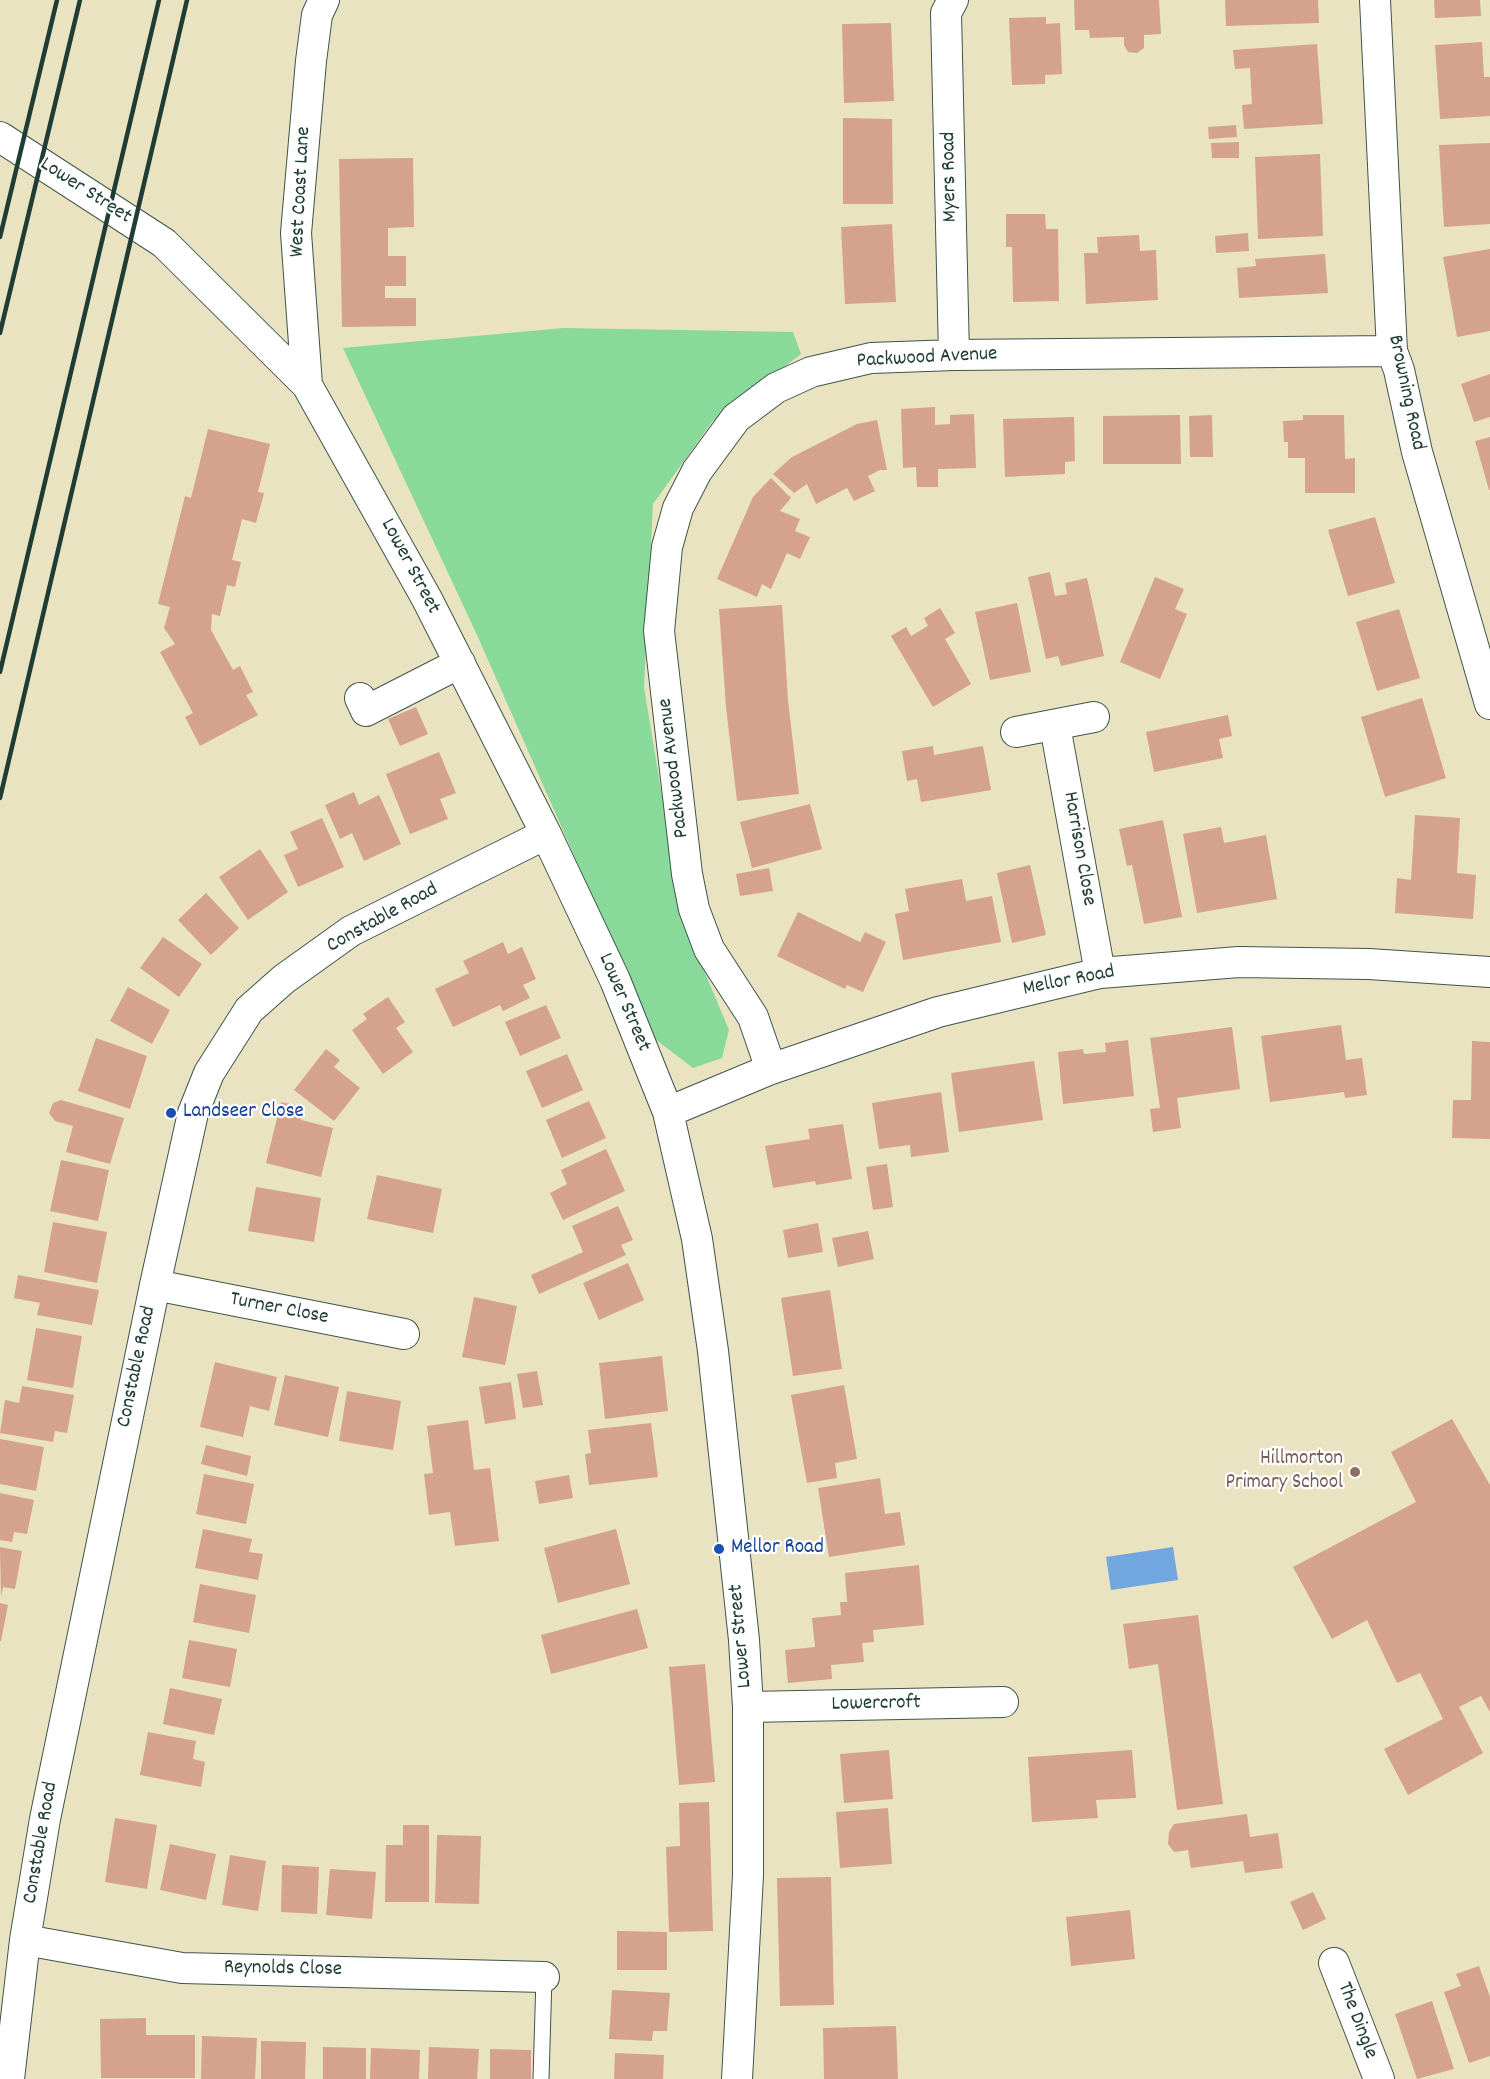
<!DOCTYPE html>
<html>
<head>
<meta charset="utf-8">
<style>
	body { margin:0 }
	canvas { display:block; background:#eae3c1 }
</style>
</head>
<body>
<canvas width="1490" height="2079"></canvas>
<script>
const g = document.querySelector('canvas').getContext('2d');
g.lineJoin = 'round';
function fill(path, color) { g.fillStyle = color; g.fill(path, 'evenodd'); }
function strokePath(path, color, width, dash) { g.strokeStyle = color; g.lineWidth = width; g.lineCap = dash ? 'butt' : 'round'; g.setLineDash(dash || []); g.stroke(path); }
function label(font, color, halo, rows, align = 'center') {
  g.font = font + ' Dekko,sans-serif'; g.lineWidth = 4.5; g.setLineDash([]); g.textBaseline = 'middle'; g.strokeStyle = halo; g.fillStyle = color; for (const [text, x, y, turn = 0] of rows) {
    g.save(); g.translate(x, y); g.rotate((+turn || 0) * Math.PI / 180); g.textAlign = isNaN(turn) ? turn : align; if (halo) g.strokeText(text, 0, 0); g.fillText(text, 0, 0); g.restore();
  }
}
fill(new Path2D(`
	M564,328l229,4 8,22 -89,68 -59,82 -9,183 38,231 47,112 -7,28 -29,10 -38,-29 -178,-404 -134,-287z`), '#88d99a');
fill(new Path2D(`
	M1173,1547l5,33 -67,10 -5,-33z`), '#72a6df');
fill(new Path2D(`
	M1074,0h85l2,34 -17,1v13l-7,5 -9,-1 -4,-7v-8l-34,1 -1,-8h-14z
	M1225,0h93l1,23 -93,3z
	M1434,0h46l1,16 -46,2z
	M1046,17v7l14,-1 2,51 -17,1v9l-33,1 -3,-67z
	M891,23l3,78 -50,2 -2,-79z
	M1482,42l2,35h6v39l-50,3 -5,-74z
	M1317,44l6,80 -79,5 -2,-24 10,-1 -2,-36 -15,1 -2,-19z
	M843,118l49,1 1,85h-50z
	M1236,125l1,12 -28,2 -1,-12z
	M1239,142v16h-27l-1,-15z
	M1490,143v81l-46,3 -5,-82z
	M1320,154l3,82 -65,3 -3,-82z
	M413,158l1,69 -26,1v28h18v30h-21v12h31v28l-74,1 -3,-168z
	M1006,214h39l1,15h12l1,72 -46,1 -1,-55h-6z
	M892,224l4,78 -51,2 -4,-77z
	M1248,233l1,18 -33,2 -1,-17z
	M1139,235l1,16 16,-1 2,50 -72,4 -2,-51h14l-1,-16z
	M1490,249v82l-33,6 -14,-80z
	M1325,254l3,39 -89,5 -2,-30 19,-2 -1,-7z
	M1490,374v43l-16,5 -13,-38z
	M935,407v18l15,-1v-9l24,-1 2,54 -38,1v18h-21l-1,-20 -13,1 -2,-59z
	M1180,415l1,49h-78v-48z
	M1212,415l1,42h-23l-1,-41z
	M1303,415h41l1,44 10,-1v35h-50v-35h-17v-16h-4l-1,-21 20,-1z
	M1074,417l1,44 -10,1v12l-60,3 -2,-58z
	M877,420l10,50h-7l-12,6 7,15 -21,10 -7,-13 -31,16 -9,-20 -13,9 -21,-19 19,-17 65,-33z
	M208,429l62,15 -12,48 6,1 -8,30 -14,-4 -10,41 9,2 -6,25 -8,-2 -7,31 -8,-2 -1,16 22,40 7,-4 13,26 -7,3 12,20 -58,31 -15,-29 8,-4 -33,-61 15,-8 -11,-16 6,-21 -12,-3 27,-108 6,2z
	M1490,437v53h-1l-14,-49z
	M771,478l20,20 -11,13 20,8 -5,12 15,6 -10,22 -13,-6 -16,36 -9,-5 -5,13 -40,-18 36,-82z
	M1375,517l20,66 -47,13 -20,-66z
	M1050,572l5,24 12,-2 -2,-11 22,-5 17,78 -43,10 -3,-10 -12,3 -18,-82z
	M1155,577l29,12 -9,20 12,5 -27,65 -40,-17z
	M1017,603l14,69 -41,8 -15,-68z
	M782,605l6,95 11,94 -62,7 -11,-94 -7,-98z
	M940,608l15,25 -10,6 26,45 -38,23 -42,-71 15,-9 5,9 17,-10 -4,-8z
	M1399,609l21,69 -43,13 -21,-69z
	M1422,698l24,80 -61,19 -24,-80z
	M416,707l12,27 -28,12 -12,-27z
	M1228,715l4,21 -13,3 4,19 -69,14 -8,-40z
	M933,746l1,9 49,-9 8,44 -70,12 -4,-23 -10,2 -5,-30z
	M439,752l17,41 -16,6 8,20 -38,15 -24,-60z
	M354,792l5,13 20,-10 22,49 -37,17 -12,-28 -12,6 -15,-34z
	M810,804l12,45 -70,19 -12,-46z
	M1415,815l45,3 -3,55 19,2 -3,44 -78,-6 2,-35 14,2z
	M322,818l22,49 -46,20 -14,-32 14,-6 -8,-17z
	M1163,820l19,97 -38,7 -12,-59 -5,1 -8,-37z
	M1221,827l3,16 42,-8 11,64 -80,14 -14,-79z
	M260,849l28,43 -40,28 -29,-43z
	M1030,865l16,70 -34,8 -15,-70z
	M769,868l4,23 -33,5 -4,-22z
	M962,879l4,22 26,-5 9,46 -98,18 -8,-46 14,-3 -4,-22z
	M206,893l33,35 -28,27 -33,-35z
	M798,912l62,30 5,-10 21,10 -23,50 -16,-7 -2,4 -68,-33z
	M163,937l39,27 -23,33 -39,-29z
	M503,942l5,12 14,-7 14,32 -13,6 7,13 -27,13 -3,-6 -47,22 -18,-38 34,-16 -6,-12z
	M128,987l42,23 -18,34 -42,-23z
	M388,997l17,25 -9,6 17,24 -30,22 -31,-44 15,-11 -4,-5z
	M546,1005l15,33 -41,18 -15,-34z
	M1341,1025l5,35 16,-2 5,37 -22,3 -1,-6 -74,10 -9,-66z
	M1232,1027l8,62 -63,9 4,30 -28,4 -3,-23 10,-1 -10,-70z
	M96,1038l51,18 -17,53 -52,-18z
	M1128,1040l6,56 -71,8 -5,-52 25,-3 1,5 22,-2 -1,-9z
	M1472,1041l18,1v97l-38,-1 1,-38h18z
	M326,1049l14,11 -6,7 26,21 -26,33 -40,-31z
	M567,1054l16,36 -41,18 -16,-37z
	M1034,1061l9,59 -84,12 -8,-59z
	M941,1092l8,60 -38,5 -1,-12 -31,4 -7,-46z
	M61,1100l63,18 -14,46 -44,-12 7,-26 -18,-5 -6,-8 4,-10z
	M589,1101l17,37 -44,20 -16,-38z
	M281,1102l23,5 -3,13 32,8 -12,49 -55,-14z
	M843,1124l9,55 -36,6 -1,-4 -42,7 -8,-42 45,-7 -2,-10z
	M606,1149l19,42 -62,29 -13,-27 17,-9 -6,-14z
	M61,1160l48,10 -11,51 -48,-10z
	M887,1164l6,43 -20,3 -7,-43z
	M377,1175l65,14 -9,44 -66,-14z
	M256,1187l65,11 -7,44 -66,-11z
	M618,1206l15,34 -12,5 5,10 -87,39 -8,-19 52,-23 -11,-26z
	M53,1222l54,10 -10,51 -53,-11z
	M818,1223l5,29 -35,6 -5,-28z
	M868,1231l6,28 -36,8 -6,-29z
	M628,1263l16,37 -45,20 -16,-37z
	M18,1275l81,15 -7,35 -55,-10 3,-12 -26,-5z
	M830,1290l12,79 -49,7 -12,-78z
	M474,1297l43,9 -12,59 -43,-8z
	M36,1328l46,8 -9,52 -46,-8z
	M662,1356l6,55 -63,8 -6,-56z
	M215,1362l62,15 -8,34 -19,-5 -7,31 -43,-10z
	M537,1371l6,34 -20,3 -6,-34z
	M285,1375l54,12 -11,50 -54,-12z
	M511,1382l5,37 -31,5 -6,-37z
	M844,1385l13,74 -22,4 2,15 -30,5 -16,-88z
	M22,1386l52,9 -7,38 -12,-2 -2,11 -53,-9 5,-33 14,3z
	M347,1391l54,10 -8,49 -54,-9z
	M1452,1419l38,66v227l-9,-16 -22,11 24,46 -75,42 -24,-46 59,-30 -23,-46 -23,10 -30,-63 -35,19 -39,-72 123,-65 -25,-50z
	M468,1420l6,50 16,-2 9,73 -44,5 -5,-34 -21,3 -5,-41 9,-1 -6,-47z
	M651,1423l7,54 -69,8 -4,-31 6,-1 -3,-23z
	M0,1439l44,8 -8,44 -36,-7z
	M206,1445l45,11 -4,20 -46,-12z
	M204,1474l50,10 -8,40 -50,-10z
	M569,1475l4,23 -34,6 -4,-23z
	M880,1478l5,36 15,-2 5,33 -76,12 -11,-69z
	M0,1493l34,7 -7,34 -13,-2 -2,10 -12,-2z
	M203,1529l49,10 -3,13 14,2 -5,26 -63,-12z
	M616,1529l14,55 -72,19 -14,-55z
	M0,1547l22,4 -7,38 -12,-2 -2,10z
	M919,1565l5,60 -51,5 1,12 -12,1 2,19 -33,3 1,14 -44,4 -3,-33 30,-3 -3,-29 29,-3 -1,-13h7l-2,-29z
	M200,1584l56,11 -7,38 -56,-11z
	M0,1603l8,2 -7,36h-1z
	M637,1609l11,39 -97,26 -10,-39z
	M1198,1615l25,189 -46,6 -19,-146 -29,5 -6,-45z
	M189,1640l48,9 -7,38 -48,-9z
	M705,1664l10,118 -36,3 -10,-118z
	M170,1688l52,11 -8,36 -51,-11z
	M148,1732l48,9 -3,18 12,3 -4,25 -61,-12z
	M889,1750l4,49 -49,4 -4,-49z
	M1132,1750l4,48 -40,2 2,18 -66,4 -4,-65z
	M709,1802l4,129 -44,1 -3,-85 14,-1 -1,-43z
	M888,1808l4,56 -52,4 -4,-56z
	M1247,1814l3,23 28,-4 5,35 -38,5 -2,-12 -52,7 -3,-18 -14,2 -6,-8 1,-12 5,-8z
	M115,1818l42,7 -10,64 -42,-7z
	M403,1825h26v77h-44l1,-57h17z
	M437,1835l44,1 -2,68 -44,-1z
	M170,1844l46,10 -10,46 -46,-10z
	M230,1855l36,6 -8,50 -36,-6z
	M282,1865l37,2 -2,47 -36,-2z
	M330,1869l46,3 -4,47 -46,-4z
	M831,1877l3,128 -54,1 -3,-128z
	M1313,1892l13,27 -23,11 -13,-28z
	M1130,1910l5,49 -64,7 -5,-49z
	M617,1931l50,1v38h-50z
	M1479,1966l11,31v59l-21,7 -25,-71 17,-6 -5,-12z
	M612,1990l58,3 -3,38h-14l-1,10 -43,-2z
	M1432,2001l22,68 -37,10 -22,-65z
	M146,2018v17h49v43h-94l-1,-59z
	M896,2026l2,53h-74l-1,-51z
	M202,2036l55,2 -2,41h-54z
	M261,2041l45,1 -1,37h-44z
	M323,2047l43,1v31h-43z
	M429,2047l50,2 -2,30h-49z
	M371,2048l49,2 -1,29h-49z
	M490,2049l41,1v29h-41z
	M615,2053l49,2 -1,24h-49z`), '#d4a28f');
const lane = new Path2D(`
	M541,2079l3,-102`);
const street = new Path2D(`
	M953,0l-7,13 8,342
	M1375,0l17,351 7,19 18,82 73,252
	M0,137l164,106 143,142 120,214 119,235 69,146 53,132 29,127 16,112 31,289 4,67v168l-11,204
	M307,385l-11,-152 15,-172 6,-46 7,-15
	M360,698l6,13 94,-48
	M1055,726l45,247
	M1016,732l78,-15
	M771,1069l-18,-52 -44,-68 -15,-40 -7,-35 -28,-243 8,-84 11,-39 19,-37 39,-53 40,-30 35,-16 60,-14 83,-3 438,-4
	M668,1112l103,-43 167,-57 162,-39 139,-11 130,2 121,8
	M155,1285l249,49
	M748,1707l255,-5
	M25,1940l157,28 362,9
	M1334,1963l45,116
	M9,2079l16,-139 20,-121 110,-534 38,-172 16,-40 40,-63 35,-31 67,-48 195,-97`);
strokePath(lane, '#3d5649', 17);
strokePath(street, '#3d5649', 32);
strokePath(lane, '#fff', 15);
strokePath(street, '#fff', 30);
strokePath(new Path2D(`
	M0,237l57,-237
	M0,333l80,-333
	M0,672l159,-672
	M0,798l187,-798`), '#1f3d34', 4.5);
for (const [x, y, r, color] of [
	[171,1113,6,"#1a4fb4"],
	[1355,1472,6,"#8d6e63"],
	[719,1549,6,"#1a4fb4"]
]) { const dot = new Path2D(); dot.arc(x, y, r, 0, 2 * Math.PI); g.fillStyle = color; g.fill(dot); strokePath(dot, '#fff', 2); }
label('21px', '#1f3d34', '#fff', [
	["Myers Road",951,177,-91],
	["Lower Street",85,192,33],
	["West Coast Lane",302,192,-87],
	["Packwood Avenue",927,359,-3],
	["Browning Road",1405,393,78],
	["Lower Street",409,567,62],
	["Packwood Avenue",675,768,-97],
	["Harrison Close",1078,849,80],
	["Constable Road",383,919,-29],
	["Mellor Road",1069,982,-11],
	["Lower Street",623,1003,67],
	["Turner Close",279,1310,11],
	["Constable Road",138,1367,-78],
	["Lower Street",742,1636,-95],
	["Lowercroft",876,1705,-1],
	["Constable Road",42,1843,-80],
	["Reynolds Close",283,1970,1],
	["The Dingle",1356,2021,69]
]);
label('21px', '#164399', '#fff', [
	["Landseer Close",183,1113],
	["Mellor Road",731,1549]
], 'left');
label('21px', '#785e54', '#fff', [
	["Hillmorton",1343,1460],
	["Primary School",1343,1484]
], 'right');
</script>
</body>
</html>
